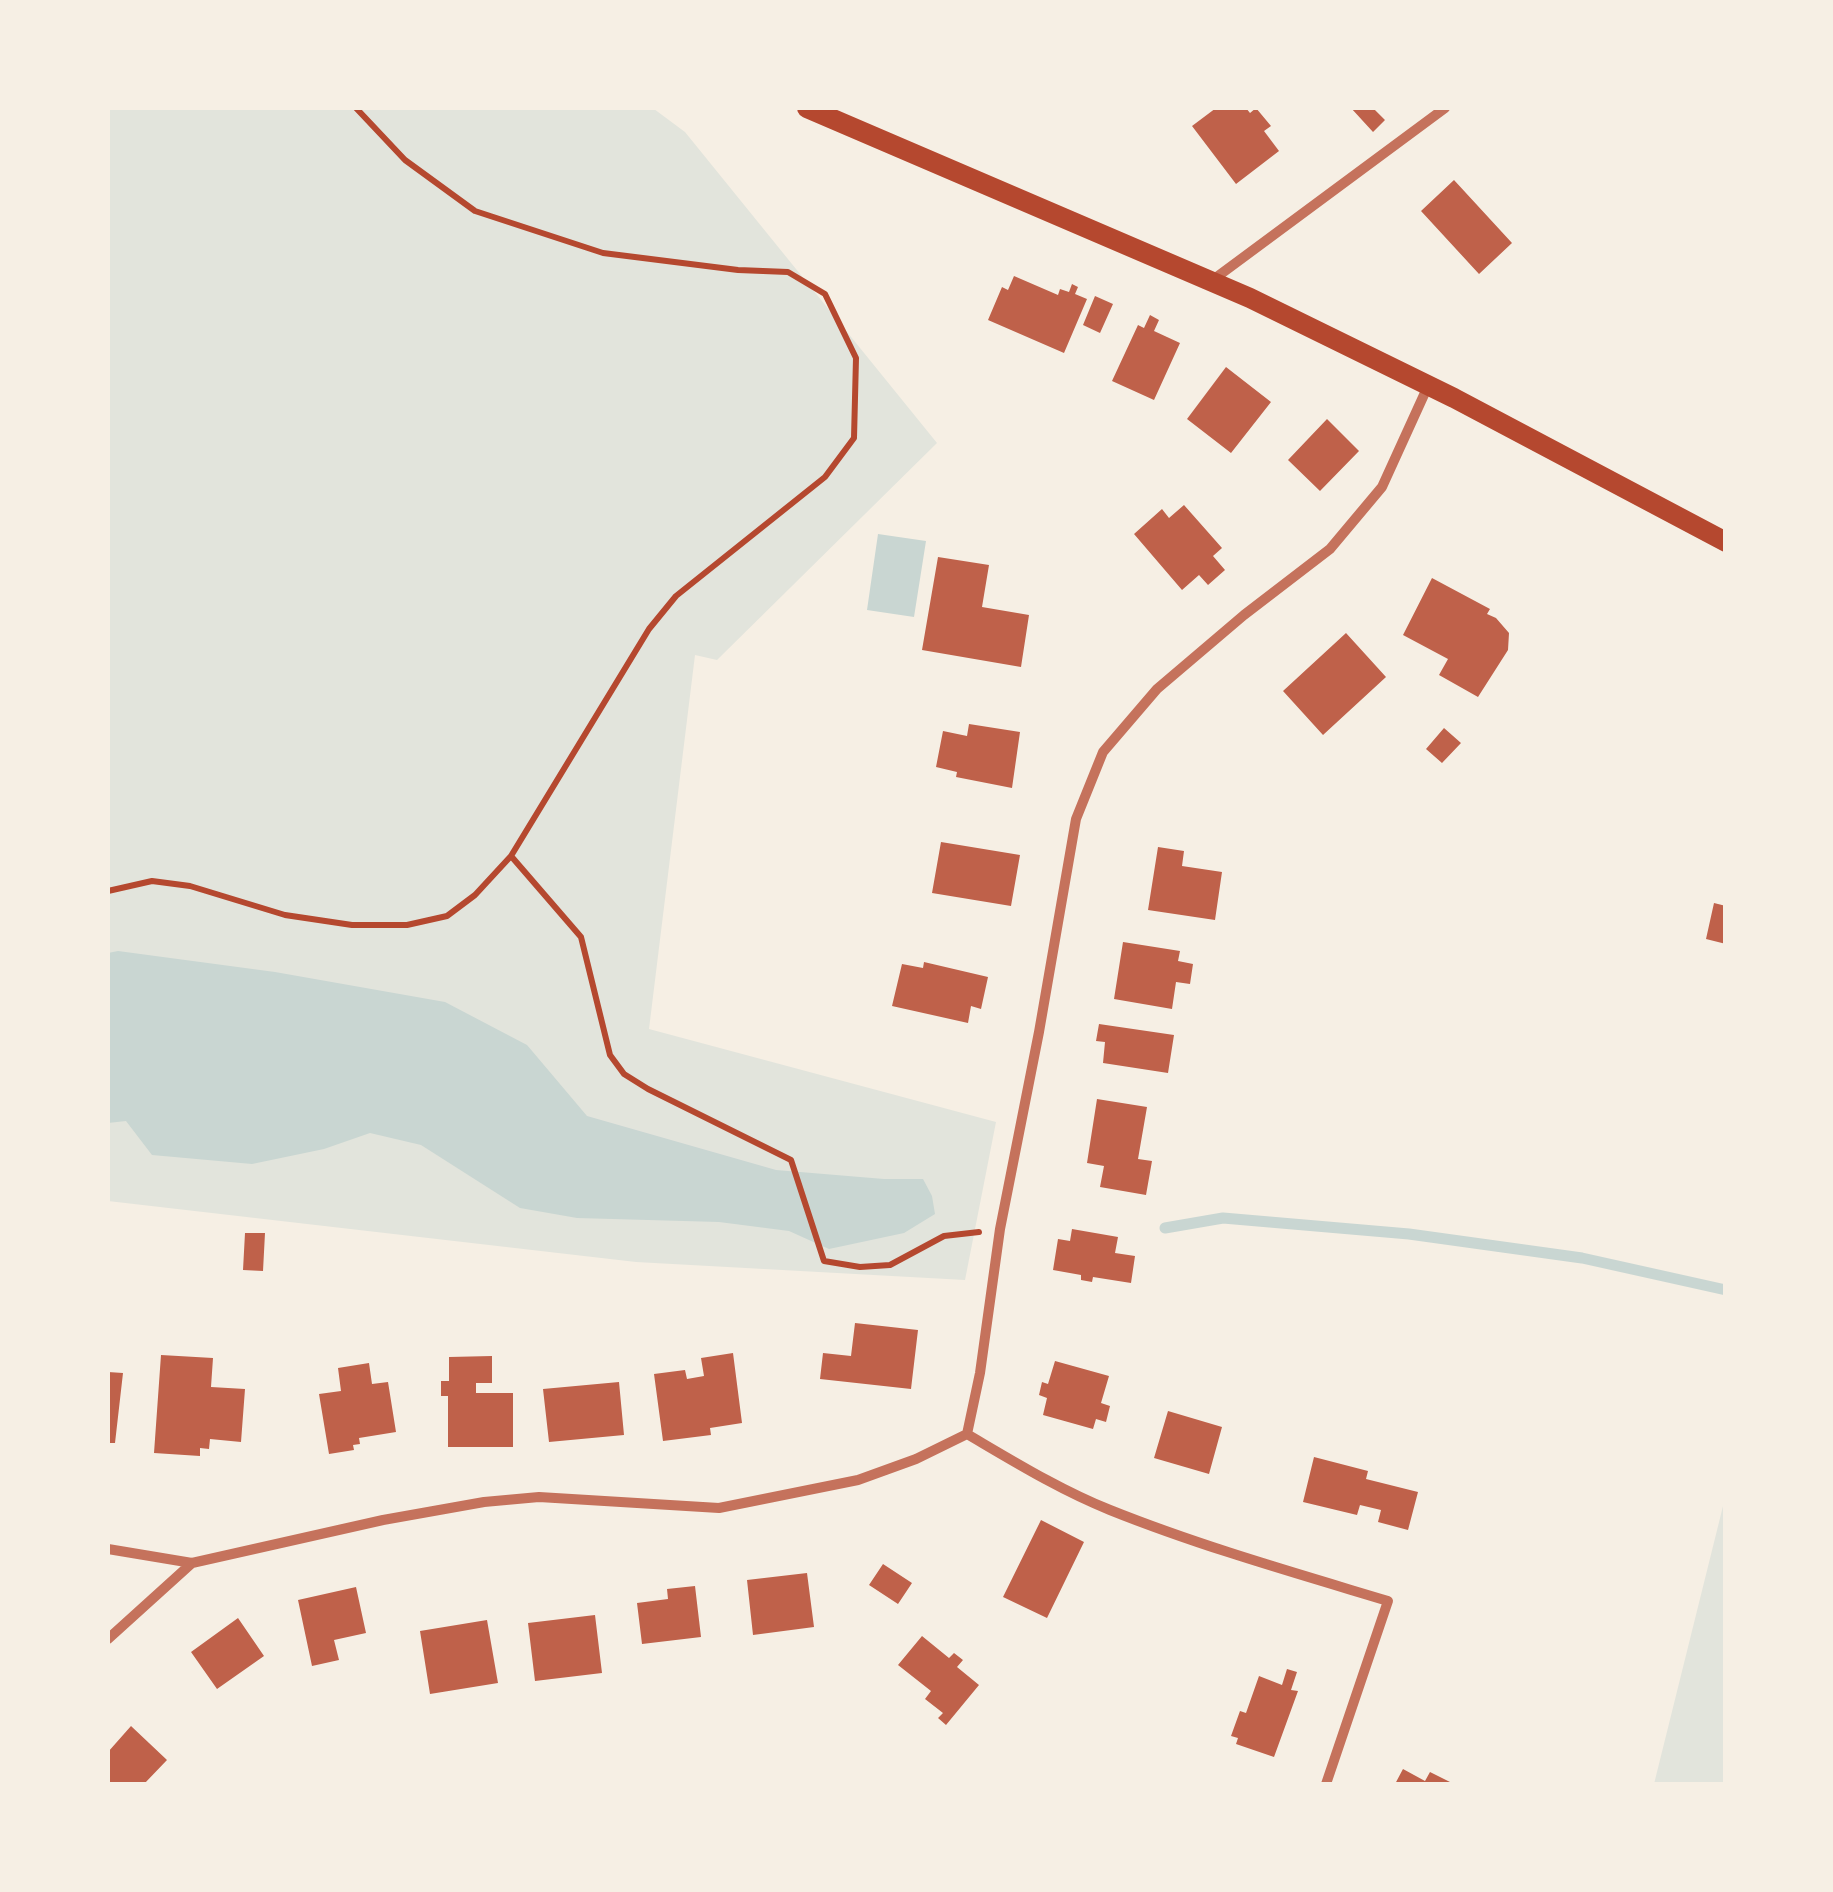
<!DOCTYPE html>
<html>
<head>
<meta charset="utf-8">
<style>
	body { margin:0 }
	#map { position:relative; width:1833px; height:1892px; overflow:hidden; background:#f6efe4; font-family:Barlow,sans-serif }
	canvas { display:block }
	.frame { position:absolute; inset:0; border:110px solid #f6efe4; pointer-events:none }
</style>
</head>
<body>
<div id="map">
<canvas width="1833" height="1892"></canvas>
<div class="frame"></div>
</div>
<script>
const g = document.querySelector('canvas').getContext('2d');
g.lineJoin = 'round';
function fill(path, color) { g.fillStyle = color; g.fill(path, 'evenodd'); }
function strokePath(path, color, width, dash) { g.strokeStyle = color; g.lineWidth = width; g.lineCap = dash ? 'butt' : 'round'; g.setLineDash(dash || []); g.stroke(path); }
fill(new Path2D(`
	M108,108l546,1 31,23 252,311 -220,217 -22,-5 -46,374 347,93 -31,158 -329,-18 -528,-61z
	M1725,1498v286h-71z`), '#e2e4dc');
fill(new Path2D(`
	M878,534l48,7 -12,76 -47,-7z
	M118,951l157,21 170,30 82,43 60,71 189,54 108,9h39l9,17 3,18 -31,19 -75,16 -40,-18 -70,-9 -142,-4 -57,-10 -99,-63 -51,-12 -46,16 -72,15 -100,-9 -26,-34 -18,2v-170z`), '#c9d6d2');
strokePath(new Path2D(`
	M1165,1228l58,-10 186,16 173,24 144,32`), '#c9d6d2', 11);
fill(new Path2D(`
	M1216,108h30l4,5 6,-5 15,18 -7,5 15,20 -43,33 -44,-58z
	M1351,108h22l12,12 -12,12z
	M1454,180l58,63 -33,31 -58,-63z
	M1014,276l44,19 2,-6 9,3 3,-8 6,3 -3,7 12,5 -23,54 -76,-33 14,-33 6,3z
	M1095,296l18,8 -13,29 -17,-8z
	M1150,315l9,5 -5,11 26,12 -26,57 -42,-19 26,-56 6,3z
	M1226,367l45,35 -40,51 -44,-34z
	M1327,419l32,32 -39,40 -32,-31z
	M1184,505l38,43 -9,8 12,14 -17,15 -9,-10 -17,15 -48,-56 28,-25 7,9z
	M938,557l51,8 -7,42 47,8 -8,52 -99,-17z
	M1432,578l58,31 -3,5 9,4 13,15 -1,17 -30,47 -39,-22 9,-16 -45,-24z
	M1346,633l40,44 -63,58 -40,-44z
	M969,724l51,8 -8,56 -56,-11 1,-5 -21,-5 7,-36 24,5z
	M1444,728l17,15 -19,20 -16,-14z
	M941,842l79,13 -9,51 -79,-13z
	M1158,847l26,4 -2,15 40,6 -7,48 -67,-10z
	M1714,903l12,3v38l-20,-5z
	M1123,942l57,9 -2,10 15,3 -3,20 -14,-2 -4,27 -58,-10z
	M924,962l64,15 -7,32 -10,-3 -3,17 -76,-17 10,-42 21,4z
	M1099,1024l75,11 -6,38 -65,-10 2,-21 -9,-1z
	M1097,1099l50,8 -9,52 14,2 -6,34 -46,-8 4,-21 -17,-3z
	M1072,1229l46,8 -3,16 20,3 -4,27 -38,-6 -1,5 -11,-2v-5l-28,-5 5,-31 12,2z
	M245,1233h20l-2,38 -20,-1z
	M855,1323l63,7 -7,59 -91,-10 3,-26 28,3z
	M733,1353l9,70 -32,5 1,7 -48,6 -9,-67 31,-4 2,9 17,-3 -3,-18z
	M161,1355l52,3 -2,29 34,2 -4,53 -31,-3 -1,10 -9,-1v8l-46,-3z
	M492,1356v27h-16v10h37v54h-65v-51h-7v-15h8v-24z
	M1055,1361l54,15 -8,27 9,3 -4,16 -10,-3 -3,10 -50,-14 4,-17 -8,-3 3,-13 6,2z
	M369,1363l3,21 16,-2 8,50 -37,6 1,6 -7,1 1,5 -25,4 -10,-60 22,-3 -3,-23z
	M108,1372l15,1 -8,70h-7z
	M619,1382l5,53 -75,7 -6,-53z
	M1168,1411l54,16 -13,47 -55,-16z
	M1314,1457l54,14 -2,8 52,13 -10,38 -30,-8 3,-12 -21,-5 -3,10 -54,-13z
	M1041,1520l43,22 -37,76 -44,-21z
	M883,1564l29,19 -14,21 -29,-19z
	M807,1573l7,54 -61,8 -6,-55z
	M695,1586l6,51 -59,7 -5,-41 31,-4 -1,-10z
	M356,1587l10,46 -32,7 5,20 -27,6 -14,-66z
	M595,1615l7,58 -67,8 -7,-58z
	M238,1618l26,38 -47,33 -26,-37z
	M487,1620l11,63 -68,11 -10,-63z
	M922,1636l27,22 5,-5 9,7 -6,7 22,18 -33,40 -8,-7 5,-5 -18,-14 6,-8 -33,-26z
	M1287,1669l10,3 -6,18 7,1 -24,66 -38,-13 2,-6 -7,-2 9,-25 6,2 13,-37 23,9z
	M131,1726l36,34 -23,24h-36v-32z
	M1403,1769l22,12 5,-9 24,12h-59z`), '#bf614a');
strokePath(new Path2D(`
	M511,856l70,81 29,118 14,19 24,15 143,71 33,101 36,6 30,-2 54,-29 35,-4
	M108,891l44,-10 38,5 95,29 67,10h55l40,-9 28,-21 36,-39 138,-227 27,-33 149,-119 29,-39 2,-80 -31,-64 -37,-22 -50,-2 -135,-17 -128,-42 -70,-51 -49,-52`), '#b5482f', 6);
strokePath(new Path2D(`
	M1210,282l235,-174
	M967,1434l13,-61 20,-144 39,-197 37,-213 27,-67 54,-63 87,-74 86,-66 52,-62 46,-101
	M967,1434c46,27 93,56 143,76 90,36 185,63 278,91l-62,183
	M108,1549l84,14 191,-43 101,-18 55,-5 180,11 139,-28 58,-21 51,-25
	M108,1639l84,-76`), '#c5725c', 10);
strokePath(new Path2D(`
	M807,108l443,190 204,100 272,144`), '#b5482f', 20);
</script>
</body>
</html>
